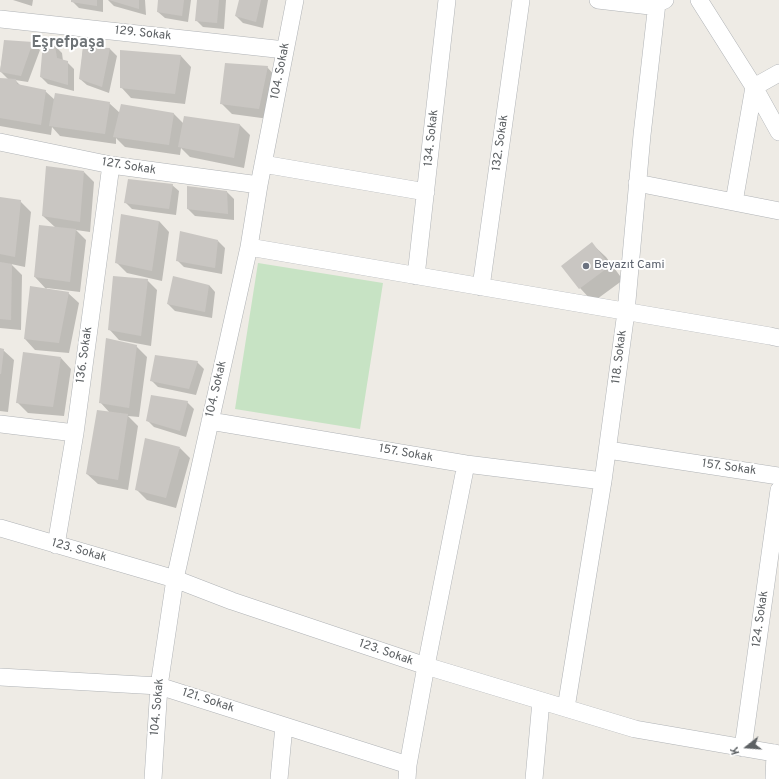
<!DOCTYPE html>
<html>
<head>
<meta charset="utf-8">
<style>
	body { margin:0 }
	#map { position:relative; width:779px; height:779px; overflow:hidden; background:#eeebe5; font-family:Overpass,sans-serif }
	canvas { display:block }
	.north { position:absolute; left:727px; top:727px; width:40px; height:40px; -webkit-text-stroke:3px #fff; paint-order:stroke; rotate:253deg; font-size:11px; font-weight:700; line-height:16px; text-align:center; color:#5d6164 }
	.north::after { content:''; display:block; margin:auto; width:14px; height:18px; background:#5d6164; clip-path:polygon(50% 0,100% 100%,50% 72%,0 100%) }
</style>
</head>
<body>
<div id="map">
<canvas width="779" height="779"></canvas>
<div class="north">K</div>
</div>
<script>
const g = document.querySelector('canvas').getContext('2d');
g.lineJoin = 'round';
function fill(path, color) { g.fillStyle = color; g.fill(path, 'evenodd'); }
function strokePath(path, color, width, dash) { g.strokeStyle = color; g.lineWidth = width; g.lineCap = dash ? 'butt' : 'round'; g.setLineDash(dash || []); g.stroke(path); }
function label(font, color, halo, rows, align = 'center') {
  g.font = font + ' Overpass,sans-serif'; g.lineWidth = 4; g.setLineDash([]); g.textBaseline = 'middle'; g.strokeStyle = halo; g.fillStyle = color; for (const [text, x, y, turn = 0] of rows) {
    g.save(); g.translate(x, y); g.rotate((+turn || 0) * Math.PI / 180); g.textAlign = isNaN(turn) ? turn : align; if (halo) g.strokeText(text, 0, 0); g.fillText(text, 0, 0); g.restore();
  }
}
fill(new Path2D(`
	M258,263l125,20 -23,146 -125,-20z`), '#c7e3c4');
fill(new Path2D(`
	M13,0h20l-1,6z
	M72,0h31v12l-24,-4 -7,-7z
	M108,0h37l1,15 -32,-9z
	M159,0h32l-3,22 -23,-4 -7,-6z
	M198,0h28l-2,29 -21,-2 -7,-7z
	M240,0h28l-5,28 -20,-5 -7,-7z
	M5,41l28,2 7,7 -12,32 -13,-2 6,6 24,5 10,9 54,3 11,10 2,-8 52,9 9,9 57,2 10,10 -6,33 -54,-11 -9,-9 -1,7 -55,-8 -9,-9v6l-56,-8 -8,-9 -1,8 -51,-9v-47h8l-8,-8z
	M55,46l7,7 1,8 4,1 7,7v22l-26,-7 -7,-7z
	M83,48l27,1 7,7 -8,37 -22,-8 -7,-6z
	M121,51l60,5 10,11 -6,37 -54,-6 -10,-11z
	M267,67l10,11 -8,41 -37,-5 -11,-11z
	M84,172l10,10 -4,50 -14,-2 10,10 -6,52 -33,-4 -1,1 -11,-12 21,-49 -13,-12z
	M172,185l7,6 -3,24 -44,-6 -7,-7z
	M227,192l7,7v21l-39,-4 -7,-7z
	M0,198l20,3 11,11 -6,55 -14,-3 11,11 -1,55 -21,-2z
	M159,221l10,11 -7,49 -35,-8 -11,-11z
	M218,241l7,7 -3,26 -38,-7 -7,-7z
	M592,244l14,13 17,23 -30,22 -13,-14z
	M147,280l10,10 -6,56 -32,-6 -10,-11z
	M209,285l6,7 -3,26 -37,-7 -7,-7z
	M31,287l37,6 11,10 -10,50 -34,-3 -10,-11z
	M136,346l11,11 -8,60 -11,-1 10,10 -10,64 -30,-6 -11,-10 23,-61 -10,-11z
	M0,349l3,1 11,10 -6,52 -8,-1z
	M61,358l10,11 -7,47 -36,-3 -11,-11z
	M197,362l7,7 -8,26 -38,-8 -7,-7z
	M187,402l7,7 -8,28 -32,-10 -7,-7z
	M180,448l10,10 -14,50 -29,-8 -11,-11z`), '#0003');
fill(new Path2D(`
	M71,0h26v6l-26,-4z
	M109,0h30v9z
	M158,0h26l-2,16 -25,-4z
	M197,0h22l-2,23 -22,-2z
	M239,0h22l-5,22 -21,-6z
	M4,40l29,2 -12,34 -21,-4z
	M43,43l12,3 2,12 11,3v24l-28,-8z
	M83,47l27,1 -8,39 -23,-8z
	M120,50l61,5 -6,39 -55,-6z
	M225,63l43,3 -9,43 -39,-5z
	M0,78l16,1 1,5 29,6 -5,35 -41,-7z
	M55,93l55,9 -5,32 -56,-8z
	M121,104l53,9 -5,32 -56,-8z
	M184,116l56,8 -6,34 -56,-11z
	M46,166l38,5 -4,51 -38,-6z
	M128,179l45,5 -4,25 -45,-6z
	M187,186l40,5 1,23 -41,-5z
	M0,197l21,3 -6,57 -15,-3z
	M121,214l38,7 -7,50 -37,-8z
	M39,225l37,4 -6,53 -36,-5z
	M180,231l38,9 -3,28 -39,-7z
	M592,242l18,24 -31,23 -18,-23z
	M0,262l12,2 -1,56 -11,-1z
	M113,276l35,3 -7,57 -33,-6z
	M173,276l36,9 -4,27 -38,-8z
	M30,286l39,6 -10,51 -35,-4z
	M106,338l31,7 -8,63 -30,-5z
	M0,348l4,1 -3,25h-1z
	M23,352l38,5 -8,50 -37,-4z
	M155,355l43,6 -9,28 -39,-8z
	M151,395l37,6 -8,30 -34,-10z
	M97,410l31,4 -10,66 -32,-6z
	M145,438l35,9 -14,51 -31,-8z`), '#c9c6c2');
const minor = new Path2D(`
	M598,0l52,6 15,-6
	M699,0l55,87 25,45
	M0,19l285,31
	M754,87l25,-14
	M0,142l111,23 148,20
	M263,164l163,28
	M637,183l142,28
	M734,202l20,-115
	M249,247l521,89 9,2
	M416,276l31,-276
	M481,287l40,-287
	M210,421l256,43 137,17
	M0,424l75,9
	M608,450l171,26
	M0,528l175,51 57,22 194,65 209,63 144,25
	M56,545l19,-112 36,-268
	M0,677l159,9 249,79
	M566,708l37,-227 23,-169 16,-177 15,-132
	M743,748l36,-258
	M153,779l6,-93 16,-107 74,-332 10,-62 36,-185
	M279,779l5,-53
	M407,779l1,-14 18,-99 40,-202
	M534,779l7,-78
	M774,779l1,-26`);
strokePath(minor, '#b0b3b6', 18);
strokePath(minor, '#fff', 17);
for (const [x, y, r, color] of [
	[586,266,4,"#6b7280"]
]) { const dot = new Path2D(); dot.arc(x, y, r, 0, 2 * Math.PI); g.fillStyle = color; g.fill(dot); strokePath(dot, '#fff', 1.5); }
label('12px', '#5d6164', '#fff', [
	["129. Sokak",143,34,6],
	["104. Sokak",281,71,-79],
	["134. Sokak",432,138,-84],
	["132. Sokak",501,143,-82],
	["127. Sokak",129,167,9],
	["136. Sokak",85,355,-82],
	["118. Sokak",620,357,-83],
	["104. Sokak",217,389,-77],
	["157. Sokak",406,454,10],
	["157. Sokak",729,468,8],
	["123. Sokak",79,551,16],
	["124. Sokak",761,619,-82],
	["123. Sokak",386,653,19],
	["121. Sokak",208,701,18],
	["104. Sokak",158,707,-85]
]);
label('12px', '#5b616d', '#fff', [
	["Beyazıt Cami",594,266]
], 'left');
label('bold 16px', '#6e7376', '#fff', [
	["Eşrefpaşa",68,44]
]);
</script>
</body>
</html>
